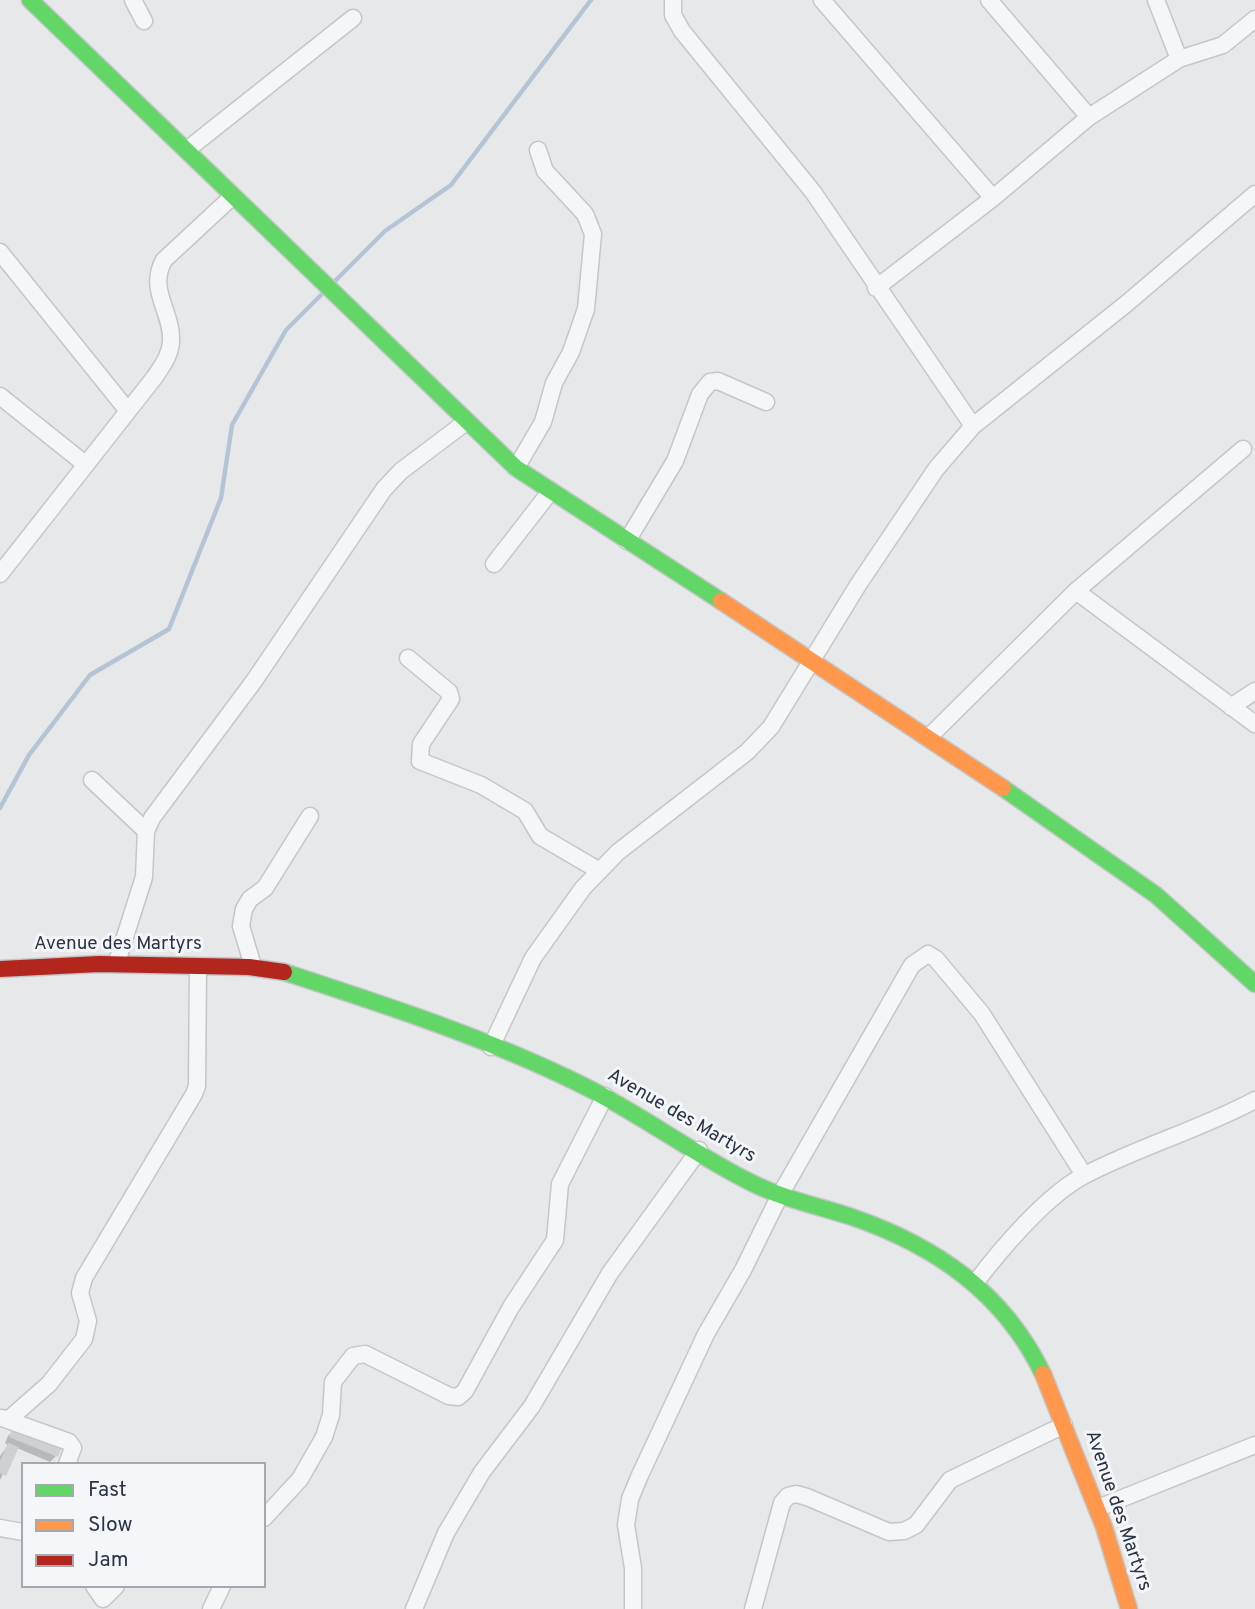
<!DOCTYPE html>
<html>
<head>
<meta charset="utf-8">
<style>
	body { margin:0 }
	#map { position:relative; width:1255px; height:1609px; overflow:hidden; background:#e6e8ea; font-family:Overpass,sans-serif }
	canvas { display:block }
	.legend { position:absolute; left:21px; top:1462px; width:245px; height:126px; box-sizing:border-box; background:#f4f6f9; border:2px solid #a4a8b1; margin:0; padding:9px 12px; list-style:none; font-size:21px; color:#2b3445 }
	.legend li { display:flex; align-items:center; gap:14px; height:35px }
	.legend b { width:35px; border:2px solid #a4a8b1 }
</style>
</head>
<body>
<div id="map">
<canvas width="1255" height="1609"></canvas>
<ul class="legend">
<li><b style="height:9px;background:#63d668"></b>Fast</li>
<li><b style="height:9px;background:#ff974d"></b>Slow</li>
<li><b style="height:9px;background:#b3261e"></b>Jam</li>
</ul>
</div>
<script>
const g = document.querySelector('canvas').getContext('2d');
g.lineJoin = 'round';
function fill(path, color) { g.fillStyle = color; g.fill(path, 'evenodd'); }
function strokePath(path, color, width, dash) { g.strokeStyle = color; g.lineWidth = width; g.lineCap = dash ? 'butt' : 'round'; g.setLineDash(dash || []); g.stroke(path); }
function label(font, color, halo, rows, align = 'center') {
  g.font = font + ' Overpass,sans-serif'; g.lineWidth = 6; g.setLineDash([]); g.textBaseline = 'middle'; g.strokeStyle = halo; g.fillStyle = color; for (const [text, x, y, turn = 0] of rows) {
    g.save(); g.translate(x, y); g.rotate((+turn || 0) * Math.PI / 180); g.textAlign = isNaN(turn) ? turn : align; if (halo) g.strokeText(text, 0, 0); g.fillText(text, 0, 0); g.restore();
  }
}
fill(new Path2D(`
	M14,1430l42,26 -6,6 -33,-14 -17,32v-24l8,-11 -3,-2 3,-7z`), '#0003');
strokePath(new Path2D(`
	M332,284l53,-53 66,-46 140,-185
	M0,808l29,-53 61,-80 79,-46 52,-131 11,-73 54,-95 37,-37`), '#b4c4d5', 4.5);
fill(new Path2D(`
	M13,1428l49,20 -4,9 -49,-20z
	M8,1443l11,4 -13,29 -6,-3v-12z`), '#ced0d3');
const street = new Path2D(`
	M133,0l11,21
	M673,0v15l9,16 131,161 160,234
	M822,0l171,198
	M989,0l100,117
	M1179,59l44,-14 32,-26
	M188,149l165,-131
	M0,252l128,159
	M876,288l117,-90 96,-81 90,-58 -23,-59
	M0,396l85,68
	M516,468l27,-46 11,-39 17,-31 15,-43 7,-75 -8,-20 -40,-43 -7,-21
	M627,541l48,-80 25,-67 10,-12 8,-1 48,21
	M494,564l56,-72
	M0,574l154,-196c8,-12 16,-22 17,-36 2,-30 -24,-52 -7,-82l69,-64
	M1076,591l179,133
	M408,658l41,34 2,7 -30,45 -1,17 61,24 44,26 15,25 58,34
	M1231,707l24,-16
	M929,737l147,-146 167,-142
	M92,780l54,51
	M117,962l27,-85 2,-46 6,-13 102,-137 130,-192 17,-18 65,-49
	M253,966l-12,-40 3,-17 6,-10 15,-11 45,-72
	M491,1047l42,-89 50,-70 35,-36 129,-100 24,-25 87,-142 78,-116 37,-43 153,-122 129,-110
	M975,1283c26,-34 73,-90 112,-109 54,-28 114,-45 168,-74
	M2,1418l67,24 4,6 -6,16
	M8,1420l41,-36 35,-45 4,-18 -8,-28 4,-15 110,-184 3,-8 1,-119
	M1098,1508l157,-63
	M264,1518l36,-39 24,-42 7,-22 2,-33 20,-26 12,-2 84,42 9,1 7,-6 46,-84 44,-67 5,-56 45,-88
	M0,1528l23,4
	M94,1586l9,13 13,-13
	M211,1609l11,-23
	M414,1609l32,-76 36,-61 50,-66 78,-133 89,-123
	M633,1609v-41l-7,-43 4,-26 10,-24 66,-141 37,-64 37,-75 132,-230 16,-11 8,5 46,55 102,161
	M753,1609l29,-106 6,-7 8,-2 11,3 82,35 15,-1 12,-6 34,-45 114,-55`);
const fast = new Path2D(`
	M30,0l486,468 205,133
	M1003,788l153,107 99,89
	M284,972c101,33 203,66 298,113 59,29 111,69 170,98 32,16 66,23 100,34 84,29 152,76 191,157`);
const slow = new Path2D(`
	M721,601l282,187
	M1043,1374l61,153 25,82`);
const jam = new Path2D(`
	M0,969l99,-5 150,3 35,5`);
strokePath(street, '#c4c6c8', 19);
strokePath(fast, '#c4c6c8', 19);
strokePath(slow, '#c4c6c8', 19);
strokePath(jam, '#c4c6c8', 19);
strokePath(street, '#f5f6f7', 16);
strokePath(fast, '#63d668', 16);
strokePath(slow, '#ff974d', 16);
strokePath(jam, '#b3261e', 16);
label('19px', '#2b3445', '#f4f6f9', [
	["Avenue des Martyrs",118,945],
	["Avenue des Martyrs",681,1117,30],
	["Avenue des Martyrs",1117,1511,71]
]);
</script>
</body>
</html>
